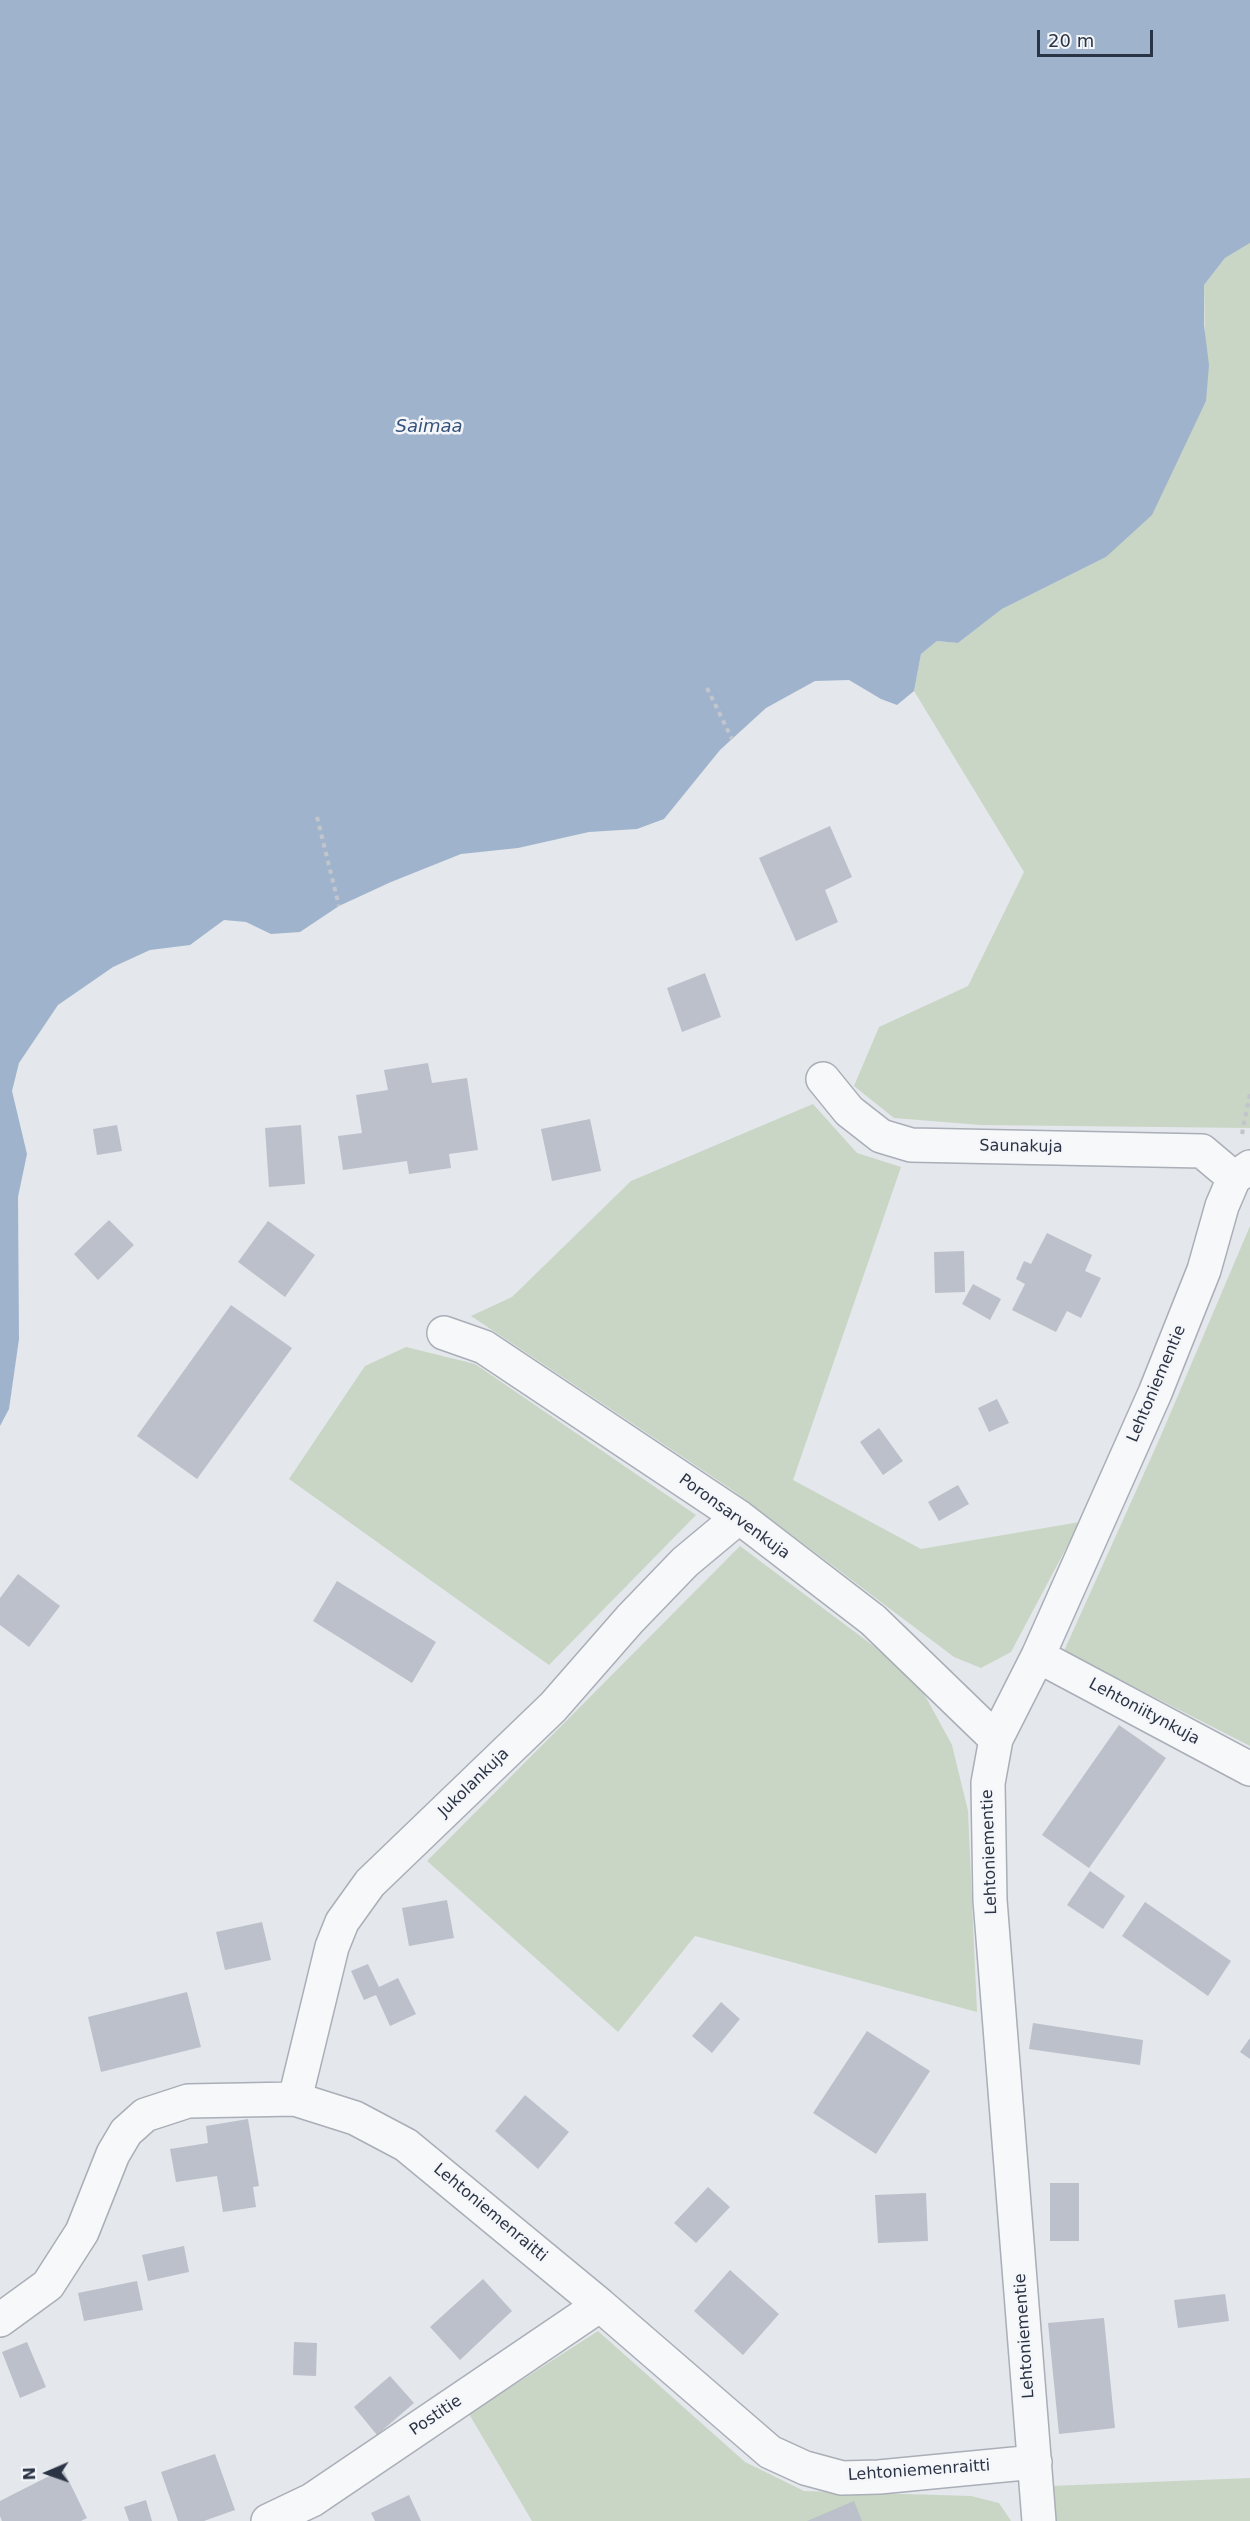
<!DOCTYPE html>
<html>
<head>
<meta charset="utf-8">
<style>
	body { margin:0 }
	#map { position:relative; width:1250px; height:2521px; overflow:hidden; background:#e4e7ec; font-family:"DejaVu Sans",sans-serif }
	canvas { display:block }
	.north { position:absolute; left:18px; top:2443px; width:60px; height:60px; -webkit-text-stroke:4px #f4f6f9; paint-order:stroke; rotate:268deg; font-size:16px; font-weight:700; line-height:24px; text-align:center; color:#2b3445 }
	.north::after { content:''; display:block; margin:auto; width:21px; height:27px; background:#2b3445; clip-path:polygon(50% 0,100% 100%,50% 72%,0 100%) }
	.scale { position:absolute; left:1037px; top:30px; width:116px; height:27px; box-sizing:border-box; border:3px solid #2b3445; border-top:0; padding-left:8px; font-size:18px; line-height:21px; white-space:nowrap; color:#2b3445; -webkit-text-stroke:4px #f4f6f9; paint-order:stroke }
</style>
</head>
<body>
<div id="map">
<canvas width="1250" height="2521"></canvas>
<div class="north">N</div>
<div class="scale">20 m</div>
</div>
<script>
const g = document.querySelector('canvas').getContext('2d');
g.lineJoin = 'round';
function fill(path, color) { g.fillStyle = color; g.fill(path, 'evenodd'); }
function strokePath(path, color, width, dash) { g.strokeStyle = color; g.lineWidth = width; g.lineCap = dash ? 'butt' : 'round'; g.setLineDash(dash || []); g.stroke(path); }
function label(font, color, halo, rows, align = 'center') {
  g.font = font + ' "DejaVu Sans",sans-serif'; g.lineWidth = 5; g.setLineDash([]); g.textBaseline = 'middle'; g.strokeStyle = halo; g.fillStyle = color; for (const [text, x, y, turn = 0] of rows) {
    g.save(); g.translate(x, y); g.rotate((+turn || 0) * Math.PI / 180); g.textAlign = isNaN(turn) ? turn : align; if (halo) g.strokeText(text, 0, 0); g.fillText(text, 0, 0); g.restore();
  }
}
fill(new Path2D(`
	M1250,243v885l-269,-3 -87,-7 -40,-32 25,-59 89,-41 56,-114 -110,-181 7,-37 16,-13 21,2 44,-34 104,-52 75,-108 25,-48 -2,-116 21,-27z
	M813,1104l44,49 44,14 -108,313 128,69 159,-27 -69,130 -30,16 -27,-11 -223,-168 -260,-173 41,-19 119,-116z
	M1250,1226v520l-186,-95 95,-211z
	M406,1347l69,17 221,151 -147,150 -260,-186 76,-113z
	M740,1546l175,131 37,68 16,66 9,201 -282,-76 -77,96 -191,-171z
	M598,2331l147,131 59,29 167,5 28,7 12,18h-479l-63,-107z
	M1250,2478v43h-196l-3,-35z`), '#c9d6c5');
fill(new Path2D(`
	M0,0h1250v243l-25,15 -21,27v40l5,40 -3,36 -54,114 -46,42 -104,52 -44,34 -21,-2 -16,13 -7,37 -17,14 -16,-6 -32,-19 -34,1 -49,27 -46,42 -56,69 -27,10 -48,3 -71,16 -57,6 -70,28 -52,24 -39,26 -29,2 -25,-12 -22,-2 -34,25 -40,5 -37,17 -55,38 -39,58 -7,28 15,63 -9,43 1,142 -10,70 -9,17z`), '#9fb4cc');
fill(new Path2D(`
	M830,826l22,51 -27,13 13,32 -42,19 -37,-83z
	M705,973l16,44 -39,15 -15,-44z
	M428,1063l4,20 35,-5 11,72 -29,4 2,14 -42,6 -2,-13 -64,9 -5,-34 24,-3 -6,-38 32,-5 -4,-20z
	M590,1119l11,52 -49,10 -11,-52z
	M117,1125l5,26 -25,4 -4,-26z
	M301,1125l4,59 -36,3 -4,-59z
	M109,1220l25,25 -36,35 -24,-26z
	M268,1221l47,34 -30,42 -47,-35z
	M1047,1233l45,22 -7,16 16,7 -20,40 -14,-7 -11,21 -44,-22 13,-26 -9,-5 8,-18 7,3z
	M964,1251l1,41 -30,1 -1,-41z
	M973,1284l28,15 -11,21 -28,-16z
	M231,1305l61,43 -95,131 -60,-43z
	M997,1399l12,24 -20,9 -11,-24z
	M879,1428l24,33 -20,14 -23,-33z
	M958,1485l11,19 -30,17 -11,-19z
	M18,1574l42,32 -31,41 -29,-22v-27z
	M337,1581l99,61 -24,41 -99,-62z
	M1119,1725l47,33 -77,110 -47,-33z
	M1090,1871l35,25 -22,33 -36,-24z
	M447,1900l7,38 -45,8 -7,-38z
	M1145,1902l86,59 -23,35 -86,-60z
	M262,1922l9,38 -46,10 -9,-38z
	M368,1964l11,23 19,-9 18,36 -26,12 -14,-31 -12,5 -13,-29z
	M187,1992l14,55 -100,25 -13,-55z
	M721,2002l19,17 -28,34 -20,-17z
	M1033,2023l110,17 -3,25 -111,-16z
	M867,2031l63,40 -54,83 -63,-41z
	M1250,2038v21l-10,-7z
	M525,2095l44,37 -31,37 -43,-38z
	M248,2119l11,67 -6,1 3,20 -33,5 -6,-36 -41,6 -6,-33 38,-6 -2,-17z
	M1050,2183h29v58h-29z
	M708,2187l22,20 -34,36 -22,-20z
	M926,2193l2,48 -50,2 -3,-48z
	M184,2246l5,26 -41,9 -6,-26z
	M730,2270l49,44 -36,41 -49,-44z
	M483,2279l29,32 -52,49 -30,-33z
	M137,2281l6,29 -59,11 -6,-28z
	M1225,2294l4,27 -51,7 -4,-28z
	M1104,2318l11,110 -56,6 -11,-111z
	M27,2342l19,45 -26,11 -18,-46z
	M294,2342l23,1 -1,33 -23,-1z
	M390,2376l24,27 -37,32 -23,-28z
	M215,2454l20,56 -31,11h-26l-17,-49z
	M63,2469l24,49 -6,3h-79l-2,-5v-15z
	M409,2495l12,26h-46l-4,-8z
	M146,2500l6,21h-23l-5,-14z
	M854,2501l8,20h-55z`), '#bbc0ca');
const minor = new Path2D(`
	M823,1079l26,32 32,25 30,9 291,6 32,27
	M444,1333l40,14 255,170 134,103 123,119
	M1038,1656l212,113
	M295,2099l37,-152 10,-25 28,-39 183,-176 77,-88 55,-57 54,-45
	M0,2320l48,-35 34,-53 31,-78 13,-22 19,-17 43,-14 107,-2 60,19 51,27 194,160 170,147 35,16 37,10 37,-1 156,-15
	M268,2521l44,-21 288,-195
	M1039,2521l-49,-621 -2,-117 8,-44 42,-83 117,-263 49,-123 18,-64 12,-28 16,-11`);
strokePath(minor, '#a9aeb7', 36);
strokePath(new Path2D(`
	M707,688l25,51
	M317,817l22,89
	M1242,1134l8,-41`), '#c2c5cb', 4, [4.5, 4.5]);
strokePath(minor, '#f7f8fa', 33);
label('16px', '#2b3445', '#f4f6f9', [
	["Saunakuja",1021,1147,1],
	["Lehtoniementie",1157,1384,-67],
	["Poronsarvenkuja",734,1517,36],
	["Lehtoniitynkuja",1144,1712,28],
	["Jukolankuja",474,1783,-44],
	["Lehtoniementie",990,1852,-92],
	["Lehtoniemenraitti",490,2213,40],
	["Lehtoniementie",1025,2336,-94],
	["Postitie",436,2416,-34],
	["Lehtoniemenraitti",919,2471,-4]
]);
label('italic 18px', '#34527a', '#f4f6f9', [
	["Saimaa",429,427]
]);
</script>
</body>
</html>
